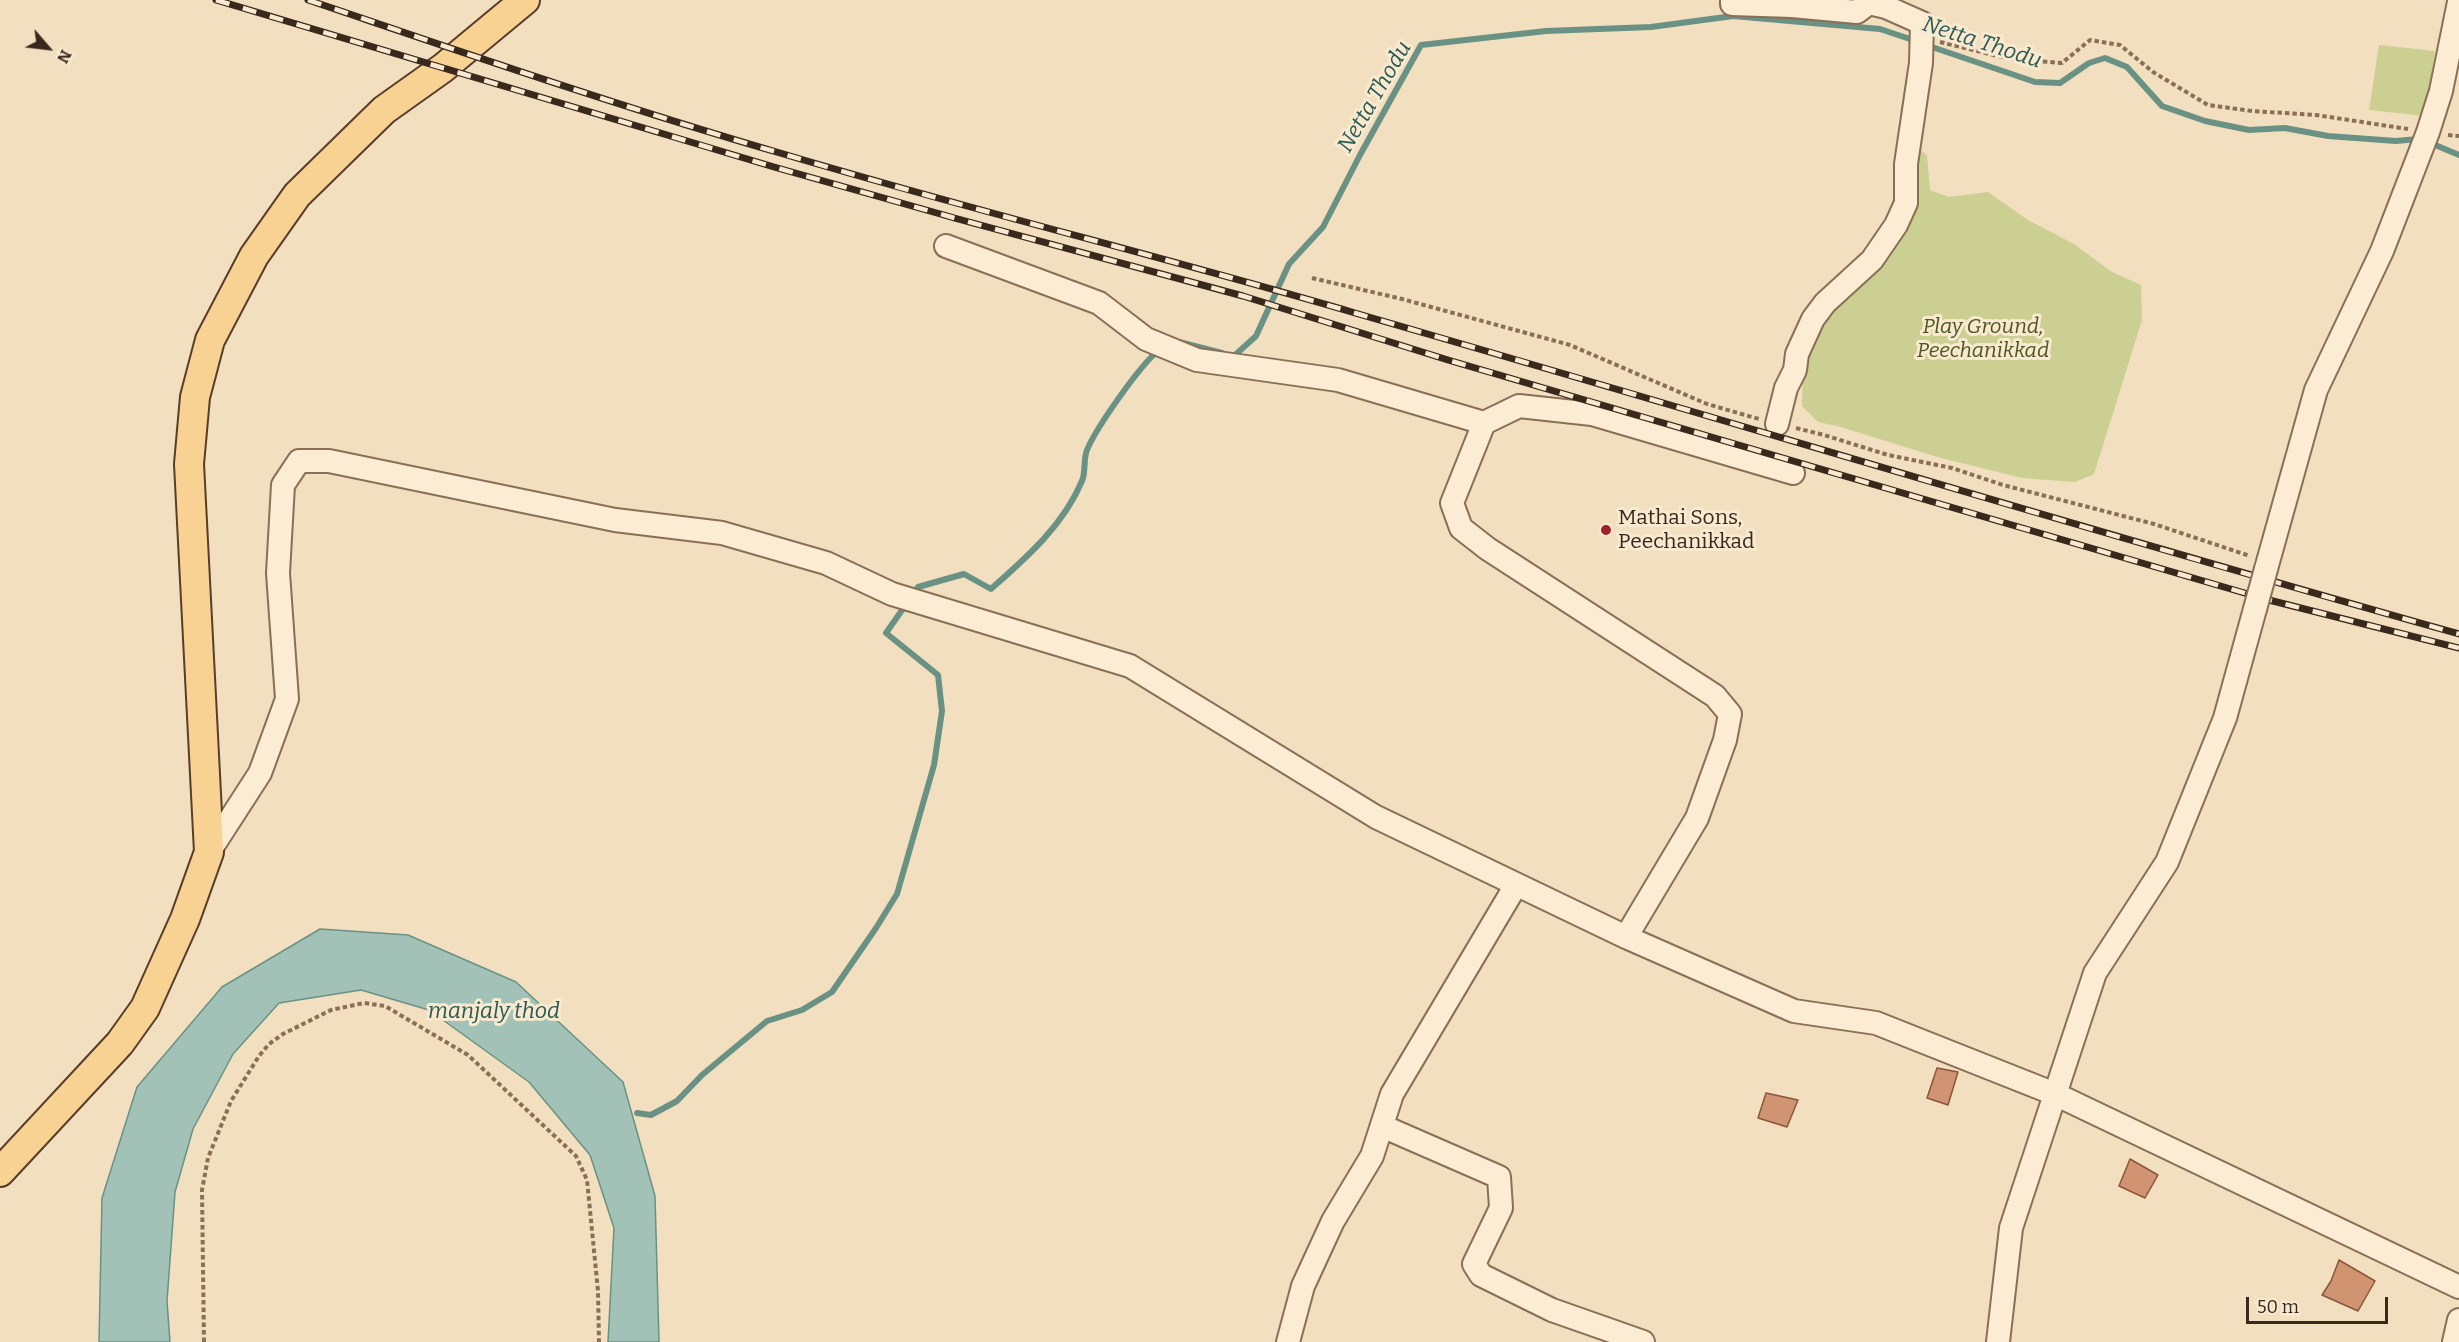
<!DOCTYPE html>
<html>
<head>
<meta charset="utf-8">
<style>
	body { margin:0 }
	#map { position:relative; width:2459px; height:1342px; overflow:hidden; background:#f1dfbf; font-family:Bitter,serif }
	canvas { display:block }
	.north { position:absolute; left:18px; top:18px; width:60px; height:60px; -webkit-text-stroke:4px #f8e9cf; paint-order:stroke; rotate:118deg; font-size:16px; font-weight:700; line-height:24px; text-align:center; color:#39281c }
	.north::after { content:''; display:block; margin:auto; width:21px; height:27px; background:#39281c; clip-path:polygon(50% 0,100% 100%,50% 72%,0 100%) }
	.scale { position:absolute; left:2246px; top:1297px; width:142px; height:27px; box-sizing:border-box; border:3px solid #39281c; border-top:0; padding-left:8px; font-size:18px; line-height:21px; white-space:nowrap; color:#39281c; -webkit-text-stroke:4px #f8e9cf; paint-order:stroke }
</style>
</head>
<body>
<div id="map">
<canvas width="2459" height="1342"></canvas>
<div class="north">N</div>
<div class="scale">50 m</div>
</div>
<script>
const g = document.querySelector('canvas').getContext('2d');
g.lineJoin = 'round';
function fill(path, color) { g.fillStyle = color; g.fill(path, 'evenodd'); }
function strokePath(path, color, width, dash) { g.strokeStyle = color; g.lineWidth = width; g.lineCap = dash ? 'butt' : 'round'; g.setLineDash(dash || []); g.stroke(path); }
function label(font, color, halo, rows, align = 'center') {
  g.font = font + ' Bitter,serif'; g.lineWidth = 6; g.setLineDash([]); g.textBaseline = 'middle'; g.strokeStyle = halo; g.fillStyle = color; for (const [text, x, y, turn = 0] of rows) {
    g.save(); g.translate(x, y); g.rotate((+turn || 0) * Math.PI / 180); g.textAlign = isNaN(turn) ? turn : align; if (halo) g.strokeText(text, 0, 0); g.fillText(text, 0, 0); g.restore();
  }
}
fill(new Path2D(`
	M2379,45l56,6 -10,65 -56,-6z
	M1915,146l12,9 3,35 19,7 39,-5 40,28 46,24 38,28 29,13 1,35 -48,154 -19,8 -53,-4 -81,-20 -104,-32 -19,-4 -16,-16 1,-55 18,-32 55,-51z`), '#cccf92');
const water = new Path2D(`
	M320,929l88,6 108,47 107,100 32,114 4,146h-51l6,-114 -24,-73 -61,-73 -100,-72 -68,-20 -82,13 -46,51 -40,75 -18,63 -8,109 3,41h-71l3,-144 35,-111 85,-100z`);
fill(water, '#a2c2b7');
strokePath(water, '#699184', 1.5);
strokePath(new Path2D(`
	M1926,45l109,37 25,1 29,-20 16,-5 22,9 35,39 43,15 44,9 36,-2 43,8 68,5 22,-2
	M2428,142l31,13
	M1179,342l43,11
	M1231,356h3l22,-20 33,-72 34,-37 37,-72 61,-110 125,-14 105,-4 82,-11 147,13 36,12
	M912,595l6,-8 46,-13 27,15c35,-31 72,-63 91,-108 4,-9 1,-21 5,-31 9,-22 53,-85 72,-100
	M637,1113l14,2 26,-14 25,-26 65,-54 35,-11 30,-18 44,-64 21,-34 37,-129 8,-54 -4,-36 -52,-42 21,-30`), '#699184', 6);
const building = new Path2D(`
	M1937,1068l21,4 -10,33 -21,-7z
	M1766,1093l32,7 -11,27 -29,-9z
	M2130,1159l28,16 -13,23 -26,-12z
	M2339,1260l36,21 -17,30 -36,-16 9,-14z`);
fill(building, '#d19472');
strokePath(building, '#8b553a', 1.5);
const minor = new Path2D(`
	M1732,0v4l60,2 65,6 12,-9 17,4 36,16 -1,40 -15,101v39l-10,22 -24,35 -47,43 -12,16 -16,35 -2,16 -9,18 -9,36
	M946,246l153,57 47,36 51,21 141,20 146,43 35,-17 73,8 201,59
	M1484,423l-32,80 9,25 27,21 227,147 15,18 -5,26 -28,78 -71,119
	M2266,569l50,-179 66,-139 46,-119 13,-41 18,-89
	M209,852l51,-79 27,-74 -9,-126 5,-88 16,-24h30l286,59 107,13 104,30 66,31 238,72 246,151 250,120 168,74 82,12 179,71 404,193
	M1382,1126l117,51 2,31 -27,56 7,11 71,35 91,32
	M1288,1342l15,-56 30,-65 39,-65 20,-62 124,-209
	M1998,1342l13,-114 84,-255 72,-111 58,-144 30,-109
	M2454,1342l5,-22`);
const major = new Path2D(`
	M0,1172l120,-129 25,-35 40,-89 24,-67 -20,-388 6,-67 15,-57 44,-84 43,-61 87,-85 59,-42 82,-68`);
strokePath(minor, '#8a6f56', 26);
strokePath(major, '#583d2b', 32);
strokePath(new Path2D(`
	M1940,42l70,17 52,4 28,-23 30,5 33,27 55,33 44,6 64,4 92,14
	M2448,135l11,1
	M1312,278l90,21 168,46 137,59 52,15
	M1796,428l28,7 64,20 64,13 51,17 151,39 96,32
	M204,1342l-2,-152 6,-32 23,-57 28,-45 10,-12 14,-10 48,-24 33,-7 21,3 83,49 108,101 11,24 11,111 1,51`), '#8a6f56', 4, [4.5, 3]);
strokePath(minor, '#fbecd3', 22);
strokePath(major, '#f7d293', 28);
const rail = new Path2D(`
	M216,0l558,167 184,52 285,77 205,64 817,239 194,49
	M308,0c157,53 313,107 472,153 191,57 384,104 575,160 368,106 735,218 1104,321`);
strokePath(rail, '#39281c', 7);
strokePath(rail, '#f8e9cf', 4.5, [14]);
const minorBridge = new Path2D(`
	M2255,609l11,-40`);
strokePath(minorBridge, '#8a6f56', 26, []);
strokePath(minorBridge, '#fbecd3', 22);
for (const [x, y, r, color] of [
	[1606,530,6,"#9d222b"]
]) { const dot = new Path2D(); dot.arc(x, y, r, 0, 2 * Math.PI); g.fillStyle = color; g.fill(dot); strokePath(dot, '#f8e9cf', 2); }
label('italic 21px', '#4d5721', '#f8e9cf', [
	["Play Ground,",1983,327],
	["Peechanikkad",1983,351]
]);
label('21px', '#39281c', '#f8e9cf', [
	["Mathai Sons,",1618,518],
	["Peechanikkad",1618,542]
], 'left');
label('italic 22px', '#2a5a54', '#f8e9cf', [
	["Netta Thodu",1982,43,18],
	["Netta Thodu",1375,97,-60],
	["manjaly thod",494,1012]
]);
</script>
</body>
</html>
